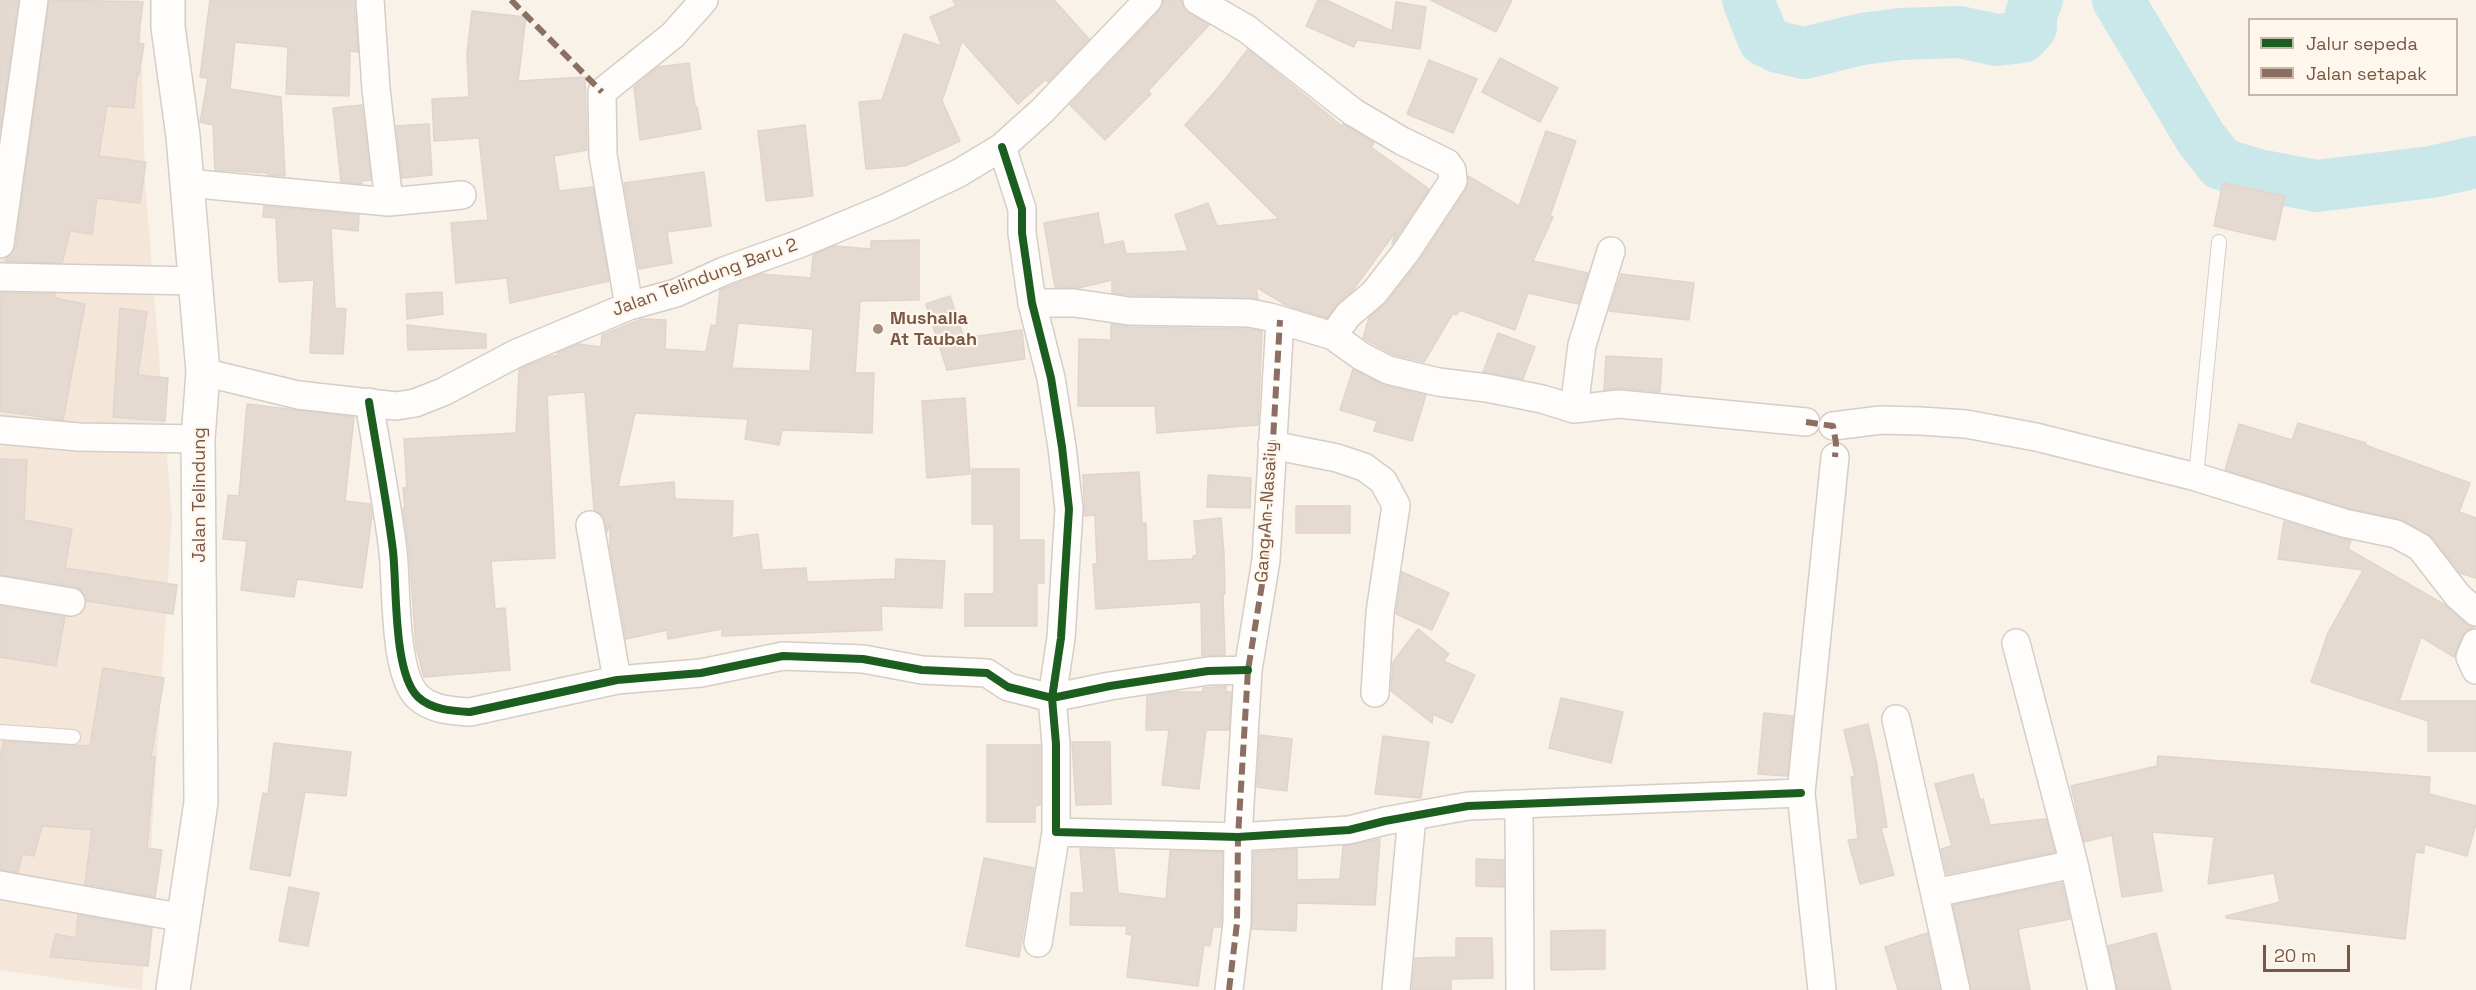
<!DOCTYPE html>
<html>
<head>
<meta charset="utf-8">
<style>
	body { margin:0 }
	#map { position:relative; width:2476px; height:990px; overflow:hidden; background:#f8f2e9; font-family:"Space Grotesk",sans-serif }
	canvas { display:block }
	.legend { position:absolute; left:2248px; top:18px; width:210px; height:78px; box-sizing:border-box; background:#fff7ec; border:2px solid #c9b7aa; margin:0; padding:8px 10px; list-style:none; font-size:18px; color:#795747 }
	.legend li { display:flex; align-items:center; gap:12px; height:30px }
	.legend b { width:30px; border:2px solid #c9b7aa }
	.scale { position:absolute; left:2263px; top:945px; width:87px; height:27px; box-sizing:border-box; border:3px solid #795747; border-top:0; padding-left:8px; font-size:18px; line-height:21px; white-space:nowrap; color:#795747; -webkit-text-stroke:4px #fff7ec; paint-order:stroke }
</style>
</head>
<body>
<div id="map">
<canvas width="2476" height="990"></canvas>
<ul class="legend">
<li><b style="height:8px;background:#1b5e20"></b>Jalur sepeda</li>
<li><b style="height:8px;background:#8d6e63"></b>Jalan setapak</li>
</ul>
<div class="scale">20 m</div>
</div>
<script>
const g = document.querySelector('canvas').getContext('2d');
g.lineJoin = 'round';
function fill(path, color) { g.fillStyle = color; g.fill(path, 'evenodd'); }
function strokePath(path, color, width, dash) { g.strokeStyle = color; g.lineWidth = width; g.lineCap = dash ? 'butt' : 'round'; g.setLineDash(dash || []); g.stroke(path); }
function label(font, color, halo, rows, align = 'center') {
  g.font = font + ' "Space Grotesk",sans-serif'; g.lineWidth = 4.5; g.setLineDash([]); g.textBaseline = 'middle'; g.strokeStyle = halo; g.fillStyle = color; for (const [text, x, y, turn = 0] of rows) {
    g.save(); g.translate(x, y); g.rotate((+turn || 0) * Math.PI / 180); g.textAlign = isNaN(turn) ? turn : align; if (halo) g.strokeText(text, 0, 0); g.fillText(text, 0, 0); g.restore();
  }
}
fill(new Path2D(`
	M0,0h140l5,181 27,337 -30,472 -142,-20z`), '#f4e7d9');
strokePath(new Path2D(`
	M1748,0l16,40 14,7 26,6 58,-14 38,-5 59,-2 38,8 25,-3 9,-10v-13l6,-14
	M2118,0l82,137 21,27 37,11 59,11 114,-14 45,-10`), '#cae8e9', 52);
const building = new Path2D(`
	M0,0h18l-18,130z
	M49,0l94,2 -5,41 6,1 -5,31 -2,-1 -3,34 -27,-2 -8,50 47,6 -6,41 -43,-5 -5,36 -22,-3 -8,32 -57,-2 11,-15z
	M210,0h144l4,52 -8,-1 -1,45 -63,-2 2,-47 -53,-5 -5,47 51,8 4,79 -17,-1v-2l-53,-3 -2,-45 -13,-3 8,-44 -8,-1z
	M953,0h101l35,39 -41,43 -3,-2 -27,24 -56,-63 -20,60 18,40 -55,25 -39,3 -7,-67 23,-2 22,-66 38,12 -12,-29 26,-11z
	M1163,0h18l2,7 6,6 20,12 -61,66 3,3 -46,46 -35,-35 89,-94z
	M1318,0h8l66,31 4,-29 30,5 -6,42 -63,-9 -3,7 -48,-21z
	M1431,0h81l-16,32z
	M472,11l54,6 -8,64 67,-4 2,73 -33,6 5,35 34,-4 16,94 -99,22 -3,-25 -51,5 -5,-60 37,-3 -9,-82 -45,3 -2,-42 37,-2 -2,-43z
	M1248,49l94,77 1,-2 31,19 -3,4 58,42 -37,55 4,-13 -43,59 -15,13 -11,15 -41,-13 -30,-18 2,12 -128,-4 -18,-2v-13l-34,8 -23,-1 -11,-64 54,-10 6,32 19,-4 3,13 62,-3 -13,-36 33,-12 9,23 62,-7 -94,-94 34,-38z
	M1500,58l58,30 -18,34 -58,-30z
	M1429,60l48,19 -24,54 -46,-19z
	M689,63l6,44h2l4,22 -61,11 -6,-53 24,-20z
	M362,105l9,75 -9,1v3l-21,-2 -8,-74z
	M429,124l3,51 -30,3 -6,-52z
	M805,125l8,71 -47,5 -8,-70z
	M1546,131l30,10 -26,75 3,1 -20,44 55,12 -10,31 -50,-11 -13,37 -55,-20 -4,5 -3,-2 -29,49 -30,-7 -31,-17 6,-20 17,-15 33,-42 47,-71 2,-14 51,30z
	M704,172l7,54 -44,6 5,31 -33,6 -15,-86z
	M2223,183l62,13 -10,44 -61,-14z
	M264,206l95,9 -1,16 -27,-3 4,80 11,1 -3,45 -33,-1 4,-73 -35,2 -3,-64 -13,-1z
	M919,240v60l-59,1 -5,72h19l-2,60 -90,-3 -3,15 -34,-6 3,-20 -113,-6 -17,74 56,-5 1,17 58,2 -1,37 26,-4 4,36 44,-2 1,14 88,-3 1,-20 49,2 -3,47 -61,-2 1,24 -160,6v-7l-54,10 -1,-9 -41,9 -16,-91v-24l-3,8 -5,-17 -8,-5 -9,-118 -38,3 8,163 -64,3 4,48 10,-1 5,62 -86,7 -8,-30 -7,-97 -6,-42 2,1 -2,-21 4,-1 -3,-48 112,-6 3,-63 5,-3 27,-11h6v-3l22,-9 22,3 1,-12 40,-16 24,1 -1,29 41,3 5,-27 5,1 4,-36 41,-16 50,4 2,-23 21,-9 37,3v-8zM738,323l75,6 -3,42 -78,-3z
	M1621,274l73,9 -5,37 -80,-9z
	M442,292l1,22 -36,5 -1,-25z
	M1,293l54,1 -1,4 31,6 -22,116 -63,-9z
	M950,296l14,42 58,-8 3,29 -78,11 -21,-66z
	M120,308l27,4 -9,63 30,3 -3,43 -52,-4z
	M1111,324l18,3 118,2 15,2 -4,94 -101,8 -2,-27h-77l1,-67 32,1z
	M407,325l79,9v14l-78,2z
	M1498,333l37,14 -12,32 -40,-7z
	M1606,356l56,3 -2,33 -40,-4 -16,2z
	M1353,369l31,16 42,10 -14,46 -38,-10 3,-10 -37,-11z
	M965,398l5,76 -43,4 -5,-77z
	M247,404l107,13 -9,84 25,3 2,12 -10,72 -65,-9 -3,18 -53,-7 6,-49 -24,-2 5,-44 11,1z
	M2298,423l68,20 -1,2 105,38 -11,29 17,6v60l-16,-5 -28,-36 -29,-17 -55,-12 -123,-38 14,-46 53,16z
	M0,459l27,1 -3,60 48,9 -7,39 112,17 -4,29 -87,-13 -5,-11 -7,-4 -74,-11z
	M972,469h47v71h25v43h-7v43h-72v-32h29v-70h-22z
	M1139,472l3,51h4l1,38 46,-2v-3l4,-1 -3,-34 27,-3 3,36 1,40h-2l2,61 -23,1 -1,-54 -105,7 -3,-45h4l-2,-49 -10,1 -2,-41z
	M1208,475l43,3 -1,30 -43,-1z
	M1296,506h54v27h-54z
	M2284,521l67,20 -3,8 97,56 21,19 8,3 -7,3 -5,6 -8,21 -33,-20 -22,64h77v50h-48v-30l-117,-39 17,-49 35,-63 -85,-11z
	M1402,572l47,21 -17,37 -36,-16z
	M0,606l65,11 -9,49 -56,-9z
	M1418,629l31,25 -6,7 32,14 -23,48 -19,-9 -1,9 -41,-32 2,-29z
	M103,668l61,10 -13,79h4l-8,91 15,2 -7,47 -70,-13 7,-54 -50,-4 -8,30 -12,-2 -4,18 -18,-2v-118h2l1,-11 87,5z
	M1226,686v6h5l-2,38h-23l-7,59 -37,-4 7,-55h-23l1,-34 27,-4h29v-4z
	M1561,698l62,14 -12,51 -62,-15z
	M1764,713l29,3 -6,60 -29,-2z
	M1868,724l8,36 11,67 -6,1 13,47 -34,9 -12,-44 10,-1 -7,-62h4l-11,-47z
	M1260,735l32,4 -5,52 -30,-4z
	M1383,736l46,6 -8,56 -46,-4z
	M1072,742h38l1,62 -35,1z
	M274,743l77,9 -5,44 -41,-4 -15,84 -40,-7 13,-76 5,1z
	M987,745h53v60l-5,1v16h-48z
	M2158,756l272,21 -1,17 47,12v18l-9,32 -43,-12v9l-9,-1 -10,87 -179,-21v-2l54,-14 -6,-29 -66,11 6,-47 -62,-5 10,59 -40,6 -10,-62 -28,7 -13,-56 86,-20z
	M1973,774l7,26 3,-1 7,26 56,-6 9,33 -108,22 -6,-25 11,-3 -17,-62z
	M1380,839l-5,66 -78,-2 -1,28 -44,-2 2,-77 43,-3v31l43,-1 3,-33z
	M1080,849h34l4,44 48,6 4,-48 52,1 -1,75h-8l-3,19 -6,-1 -6,41 -71,-9 5,-42 -6,-1 1,-8 -57,-1 1,-32h13z
	M984,858l50,10 -15,89 -53,-11z
	M1476,859l28,1v27l-28,-1z
	M2062,883l8,36 -52,10 12,61h-59l-18,-85z
	M289,887l30,6 -11,53 -29,-5z
	M78,915l74,13 -4,38 -98,-9 6,-23 20,4z
	M1605,930v39l-54,1v-39z
	M1927,933l13,57h-42l-13,-43z
	M2156,933l15,57h-54l-9,-44z
	M1456,938h36l1,40 -42,1v11h-39l3,-32 41,-1z`);
fill(building, '#e5dad1');
strokePath(building, '#e1d5cb', 1.5);
const service = new Path2D(`
	M2196,477l23,-235
	M0,732l73,5`);
const minor = new Path2D(`
	M370,0l6,89 13,113
	M1197,0l50,29 106,83 49,29 45,22 5,7 1,11 -47,71 -32,41 -26,22 -15,21
	M1002,147l20,62v24l10,70 19,75 11,69 7,62 -8,129 -9,60 4,46v88l182,5 111,-7 36,-9 83,-15 333,-13
	M187,183l202,19 73,-7
	M0,244l34,-244
	M0,277l195,4
	M1032,303h43l54,8 120,2 21,4 63,19 28,20 27,14 50,12 49,6 55,11 32,10 45,-5 187,18
	M629,306l-26,-151 -1,-63 71,-57 31,-35
	M203,372l95,23 98,11 19,-3 28,-11 74,-39 112,-47 47,-13 48,-22 75,-27 89,-37 71,-34 43,-26 41,-37 105,-110
	M369,402c8,50 18,100 24,149 4,36 0,122 25,146 14,13 35,14 52,15l147,-32 84,-7 82,-17 80,3 59,11 65,3 21,14 44,11 58,-12 98,-15 40,-1
	M1574,409l8,-64 29,-94
	M1833,426l48,-6 39,1 46,3 70,13 160,40 148,46 52,11 24,13 38,49 18,16
	M0,430l79,7 119,2
	M1272,445l65,13 27,9 19,14 13,24 -16,108 -5,80
	M590,525l27,155
	M0,590l71,12
	M2016,643l58,221 28,126
	M2476,643l-6,14 6,13
	M1896,719l60,271
	M1519,804l1,186
	M0,885l184,33
	M1935,893l139,-29
	M1038,943l18,-111
	M1229,990l8,-67 1,-86 10,-167 18,-110 14,-240
	M1396,990l16,-174
	M1822,990l-21,-197 34,-336`);
const secondary = new Path2D(`
	M168,0v27l15,109 20,236 -5,67 3,363 -28,188`);
strokePath(service, '#d6cdc6', 16);
strokePath(minor, '#d6cdc6', 30);
strokePath(secondary, '#d7cdc6', 36);
strokePath(service, '#fefdfc', 14);
strokePath(minor, '#fefdfc', 27);
strokePath(secondary, '#fefdfc', 33);
strokePath(new Path2D(`
	M511,0l91,92
	M1806,422l27,4 3,17 -1,14
	M1229,990l8,-67 1,-86 10,-167 18,-110 14,-240`), '#8d6e63', 6, [12, 6]);
strokePath(new Path2D(`
	M1002,147l20,62v24l10,70 19,75 11,69 7,62 -8,129 -9,60 4,46v88l182,5 111,-7 36,-9 83,-15 333,-13
	M369,402c8,50 18,100 24,149 4,36 0,122 25,146 14,13 35,14 52,15l147,-32 84,-7 82,-17 80,3 59,11 65,3 21,14 44,11 58,-12 98,-15 40,-1`), '#1b5e20', 8);
for (const [x, y, r, color] of [
	[878,329,6,"#a58d80"]
]) { const dot = new Path2D(); dot.arc(x, y, r, 0, 2 * Math.PI); g.fillStyle = color; g.fill(dot); strokePath(dot, '#fff7ec', 2); }
label('18px', '#795747', '#fff7ec', [
	["Jalan Telindung Baru 2",705,278,-20],
	["Jalan Telindung",200,495,-90],
	["Gang An-Nasa'iy",1267,512,-86]
]);
label('bold 18px', '#795747', '#fff7ec', [
	["Mushalla",890,319],
	["At Taubah",890,340]
], 'left');
</script>
</body>
</html>
